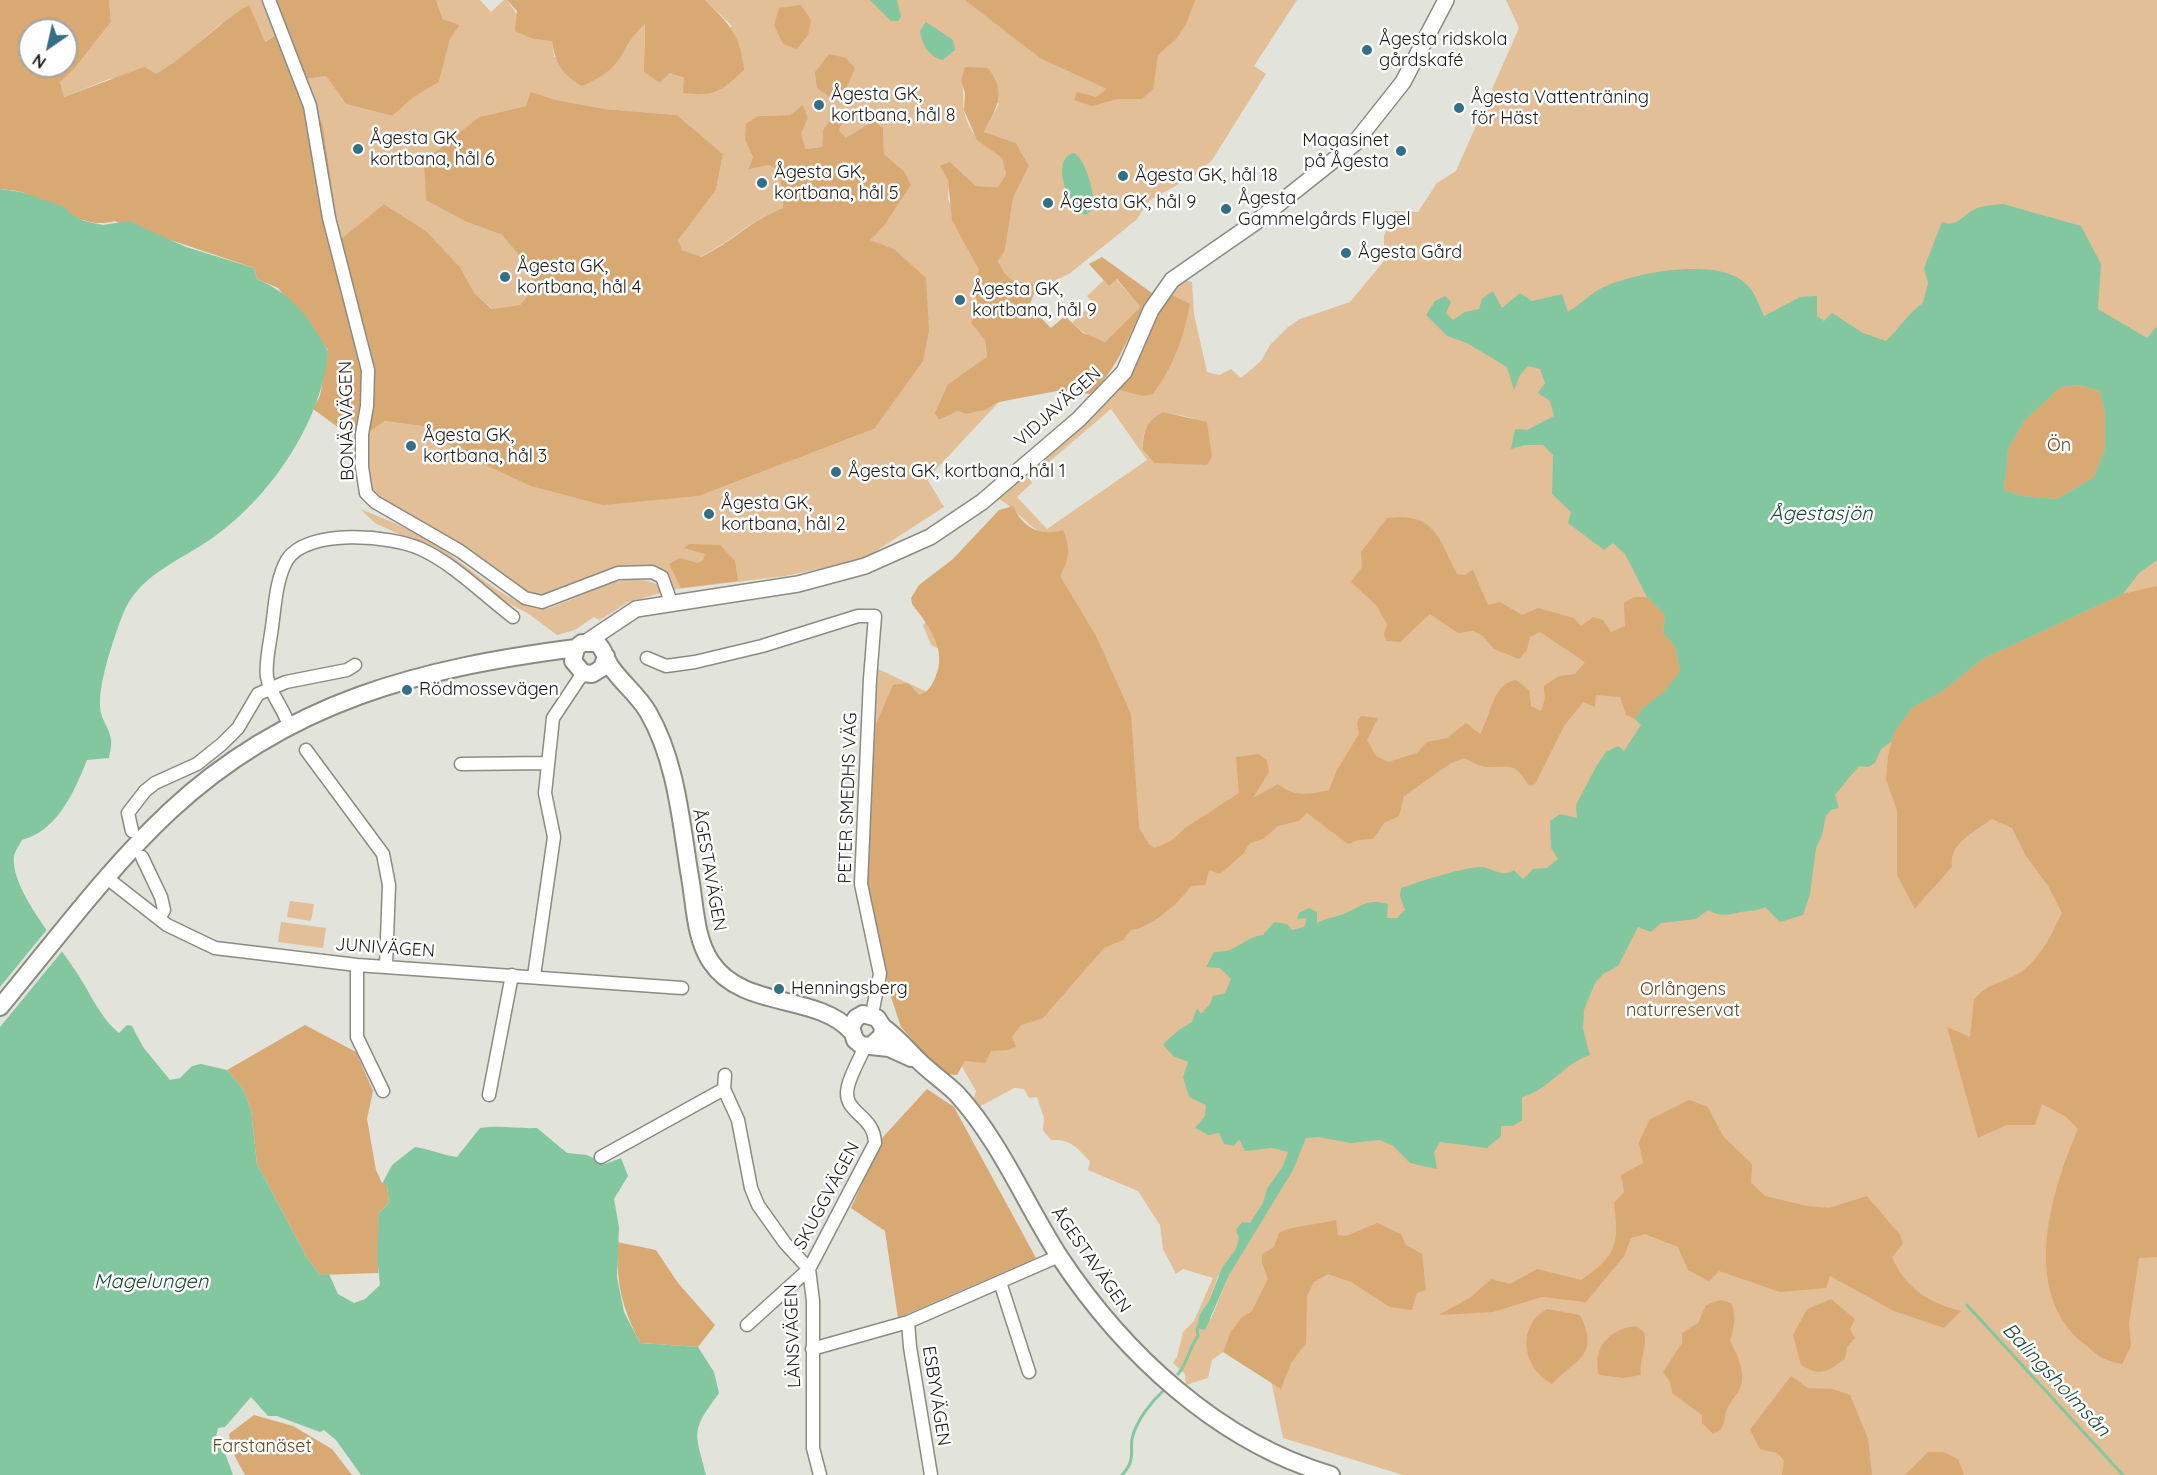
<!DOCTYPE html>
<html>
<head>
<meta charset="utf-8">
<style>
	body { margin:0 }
	#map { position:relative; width:2157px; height:1475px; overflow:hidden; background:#e2e3da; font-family:Quicksand,sans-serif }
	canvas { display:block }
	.north { position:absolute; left:18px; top:18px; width:60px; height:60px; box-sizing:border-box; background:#fff; border:2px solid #a3a4a3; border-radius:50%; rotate:214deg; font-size:16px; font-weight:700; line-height:24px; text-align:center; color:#1a1b18 }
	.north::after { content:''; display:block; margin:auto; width:21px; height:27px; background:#336f86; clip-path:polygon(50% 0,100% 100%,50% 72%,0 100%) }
</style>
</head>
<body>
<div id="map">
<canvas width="2157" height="1475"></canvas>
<div class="north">N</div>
</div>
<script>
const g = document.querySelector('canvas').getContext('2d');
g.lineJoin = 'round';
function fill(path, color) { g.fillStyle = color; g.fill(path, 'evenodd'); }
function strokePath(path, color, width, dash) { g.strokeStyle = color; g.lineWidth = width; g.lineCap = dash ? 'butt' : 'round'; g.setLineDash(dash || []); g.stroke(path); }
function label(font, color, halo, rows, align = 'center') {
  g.font = font + ' Quicksand,sans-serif'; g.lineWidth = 5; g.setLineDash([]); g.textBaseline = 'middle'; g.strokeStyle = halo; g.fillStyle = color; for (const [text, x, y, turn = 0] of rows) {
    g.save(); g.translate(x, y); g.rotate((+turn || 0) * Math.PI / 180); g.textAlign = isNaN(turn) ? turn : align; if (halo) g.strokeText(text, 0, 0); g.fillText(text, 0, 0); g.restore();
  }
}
fill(new Path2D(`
	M109,0h160l10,33 -15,9 -15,-36 -31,20 -43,38 -19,10 -47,5 -45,18 -4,-15 14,-13 37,-47z
	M436,0h44l11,12 13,-12h3l27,39 18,1 2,17 73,-10 7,-14 11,-10 -1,32 16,28 10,-10 14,5 48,-52 -27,-26h592l-43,66 12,8 -54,86 -13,13 -49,27 -14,20 -67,54 -33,15 -4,-6c-21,-2 -24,-2 -34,-22l7,-12 8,-51 16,-32 -13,-23 -32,-11 15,-28 -38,-23c4,11 1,19 3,29 4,25 20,34 38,48l4,16 -8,13 -22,-1 -26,-24 -2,37 31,71 -7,16c7,14 6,22 0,37l13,17 2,18 -39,26 -8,36 18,-9c14,5 28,-1 41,-9l-72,77 17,28 -82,53 -77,16 -116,14 -7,-13 -27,-6 -93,31 -176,-109 -4,-55 21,-17 39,5 42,29 139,49 96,-8 175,-67 20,-180 -25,-9 15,-14 27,-41 -6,-13 -21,-18 -1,-26 -37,10 -7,-8h-16l-1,17 -16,2 -5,-15 7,-16 -5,-12 -13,9 -32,1 -13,24 8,17 -5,11 21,-3 11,7 3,36c-33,12 -52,34 -83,49l-19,-7 -3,-11 38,-49 7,-36 -46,-39 -72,-6 -49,-9 -25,-7 -5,13 -47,11 -55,45 43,60 35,13 20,24 13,27 -15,19 -27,4 -18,-15 -15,-27 -34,-36 -42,-27 -44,37 -17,-115 -17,-47 20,-3 20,28 46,12 22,-19 25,-15 11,-43 10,-14 -17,-6z
	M1506,0h651v1475h-754l-120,-37 -21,-101 -32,-4 -7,19 -11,8 -4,18 -22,7 -1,-11 -12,-11 4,-6 6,-25 11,-11 19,-43 -30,-9 -7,5 -13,-25 -3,-24 -22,-34 -50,-21 2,-9c-14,-14 -19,-22 -39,-21l-8,-10 1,-12 -7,-21 -8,1 -5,-9 -10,-1 -35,19 -6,-6 3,-10 -32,-56 -80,-159 14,-207 60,28 7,-45 -14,-7 -8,-20 108,-95 15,5c-20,-9 -29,-26 -47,-36l-17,3 129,-114 31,8 22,-105 21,-11 7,2 2,32 13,58 12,3 12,-6 10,9 20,-17 9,-16 18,-18 12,-8 50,-17 34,-41v-25l10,-25 24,1 19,-29 19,-12 63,-143zM1111,409l36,51 -100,69 -30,-32 15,-14 -5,-9 10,-10 6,3zM1163,412l30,6 14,46 -53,-1 -11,-13c-1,-17 4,-31 20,-38zM1218,1276l10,1 -17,42 -11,-5 9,-13z
	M1116,279l24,28 -35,35 -14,-4 -19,-15 21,-20 -6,-7 17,-16 5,5z
	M360,509c26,10 51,21 75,35 26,16 80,67 108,65 7,0 15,-5 22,-7 32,-12 62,-33 96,-16v7l-33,9 -28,18 -6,-3 -19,13 -18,5 -28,-21 -25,-13 -52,-42 -77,-36z
	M290,901l24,3 -3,17 -24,-4z
	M281,922l45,6 -3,20 -45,-6z`), '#e2bf97');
fill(new Path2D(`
	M0,0h109l2,22 -37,47 -14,13 4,15 80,-30 12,7c34,-19 59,-49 93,-69l16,37 14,-9 -10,-33h167l7,19 17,6 -10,14 -11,43 -25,15 -22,19 -46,-12 -20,-28 -20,3 17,47 17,114 44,-36 42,27 34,36 15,27 17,15 28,-4 15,-19 -13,-27 -20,-24 -35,-13 -41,-22 -2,-39 55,-44 47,-11 5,-14 25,8 49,9 72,6 46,39 -7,36 -38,50 4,10 19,7c30,-14 50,-37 82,-49l-3,-36 -11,-7 -21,4 5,-12 -8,-17 1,-16 12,-8 32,-1 13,-10 5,13 -7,16 5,15 16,-2 1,-17 14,-18 8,4 -6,14 7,8 28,-17 9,7 1,26 21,18 6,13 -27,41 -14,14 24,9 32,29 3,53 -6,30 -49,68 -175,67 -96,9 -72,-19 -67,-31 -42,-29 -38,-5 -22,17 -23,-10 -26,-19 7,-13 8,-46 -50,-62 -21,-9 -3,-11 -140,-47c-29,10 -63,-18 -90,-28 -7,-3 -16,-3 -24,-4zM30,30h36v36h-36z
	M507,0h198c25,25 35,34 39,70 -23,21 -29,27 -61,23l1,-15 -14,-5 -10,10 -16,-11 1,-48c-13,10 -18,24 -28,38 -8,11 -22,18 -35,24 -20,-11 -27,-24 -30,-45l-18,-2 -19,-8 2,-20z
	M965,0h230l-8,22 -10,16 -19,17 -5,34 -11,10h-24l-26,7 -18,-6 3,-8 19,5 11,-8 -67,-31z
	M801,5l10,15 -3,15 -11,14 -14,-5 -9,-19 5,-17z
	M829,54l17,4 9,10 -9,21 -15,9 -14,-10 -2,-16z
	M965,67l23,1c19,25 9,39 -4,64l32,11 13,23 -16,32 -8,52 -7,11c10,20 13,20 34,22l4,6 -7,17 22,22 14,-12 18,17 22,9 35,-35 -23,-28 -8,7 -20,-22 13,-7 50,36c-22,34 -30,73 -62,101l-28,-4 -63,12 -14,8 -19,4 -8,-3 -19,9 -4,-7 13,-29 39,-27 -2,-17 -14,-17c7,-15 8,-22 1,-37l7,-16 -27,-50 -4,-40 -8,-14 10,-4 26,24 22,1 8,-13 -4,-16 -25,-18 -13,-30 1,-17 -4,-12z
	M1164,291l26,13c-7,35 -16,61 -37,90l-11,2 -31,-8z
	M2079,385l21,6 5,22v36l-11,28 -37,22 -35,-3 -18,-6 4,-41 16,-28 37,-34z
	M1163,412l44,10 5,35 -5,8 -53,-2 -11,-13c0,-18 3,-30 20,-38z
	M1013,506c10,22 27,31 50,24 8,19 6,29 -3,46l36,60 35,78 8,114 10,16 6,4 16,-7 14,-13 54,-35 -3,-36 22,-3 9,6 2,12 -16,26 25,-14c15,13 32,11 51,6l8,-20 22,-36 -2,-12 4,-6 17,2 -11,22 9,16 12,6 29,-9 10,-11 20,-4 19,-15 14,11c11,-18 13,-52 36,-54l13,10 2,16 10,5 4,-12 -1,-13 15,-10 16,-2 10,-12 -45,-30 -10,5 -3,13 -8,9 -25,-10 -11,-13 -10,-5 -15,2 -28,-19 -30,28 -14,-1 -2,-7 3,-10 -11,-19 -25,-23 11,-15 -1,-15 26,-34c49,-6 51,20 70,56l8,1 8,-5 15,35 12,-3 22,13 16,-7 36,10 7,8 12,-9 10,3 8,12 14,-6 -1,-23 10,-6h13l18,18 -2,18 12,13 5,25 -16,22 -20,14 -9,12 -9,-4 -6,-18 -24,-2 -1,12 -12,-5 -19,24 -29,58 -6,2c-15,-25 -18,-18 -43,-19 -8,-1 -16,-6 -22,-9l-13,5 -47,33 -5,20 -15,7 -11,16 -15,1 -10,4 -41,-31 -8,8 -21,5 -15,13 -13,4 -7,11 -23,20 -11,-4 -4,15 -14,1c-11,16 -40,42 -60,44l-8,10 -19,8 -61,70 -22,7 -9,12 4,10 -8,3 -17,1 -6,12 -20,-2 -8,14 -14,-1 -42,-47 -11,-33 -24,-117 10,-153 17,-39 15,-2 11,12c9,-3 12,-8 16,-17 13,-28 -6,-52 -23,-74l-1,-6 8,-13 34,-26 46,-49z
	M689,544l31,1 15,16 3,20 -57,7 -12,-24 11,-6 18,5 5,-3 2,-6 -21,-6z
	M2157,586v671l-18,1 -10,66 2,22 -9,18c-21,-4 -24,-9 -39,-21 -63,-52 -32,-151 -5,-214l-13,-13 -23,-12 -7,21h-29l-28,13 -31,-111 23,10 4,-38c16,-16 21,-14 40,-23 24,-12 37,-40 48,-63l-14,-27 -22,-30 -14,-28 -20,-9c-15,11 -44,25 -40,47 -11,15 -25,27 -37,43l-18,-34v-65l-11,-30 2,-24 6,-24 19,-25 30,-16 39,-32 141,-65z
	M305,1025l51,27 17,39 -6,28 9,51 6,13 5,2 2,18 -10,10 -1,60 -58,2 -14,-19 -49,-92 -6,-54 -8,-21 -16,-19z
	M927,1089l27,18 82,151 -138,60 -13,-87 -34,-23 32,-71z
	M1689,1100l19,7 15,29 29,28 -1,19 14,13 42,10 22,2 38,-12 33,39 3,9 -11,13c13,31 37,46 69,54l-17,17 -50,-17 -64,-35 -4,12 -46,4 -61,-21 -10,10 -21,-11 -10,-23 -33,-13 -14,4 -7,18 -38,46 -44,-5 -49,15 -54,3 32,-18 20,-18 19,5 27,-15 44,11c36,-24 38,-36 33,-77l10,-11 -3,-17 22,-12 -4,-20 10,-23z
	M1336,1220l2,15 8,1 31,-13 24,11 5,11 16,9 4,36 -9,3 -5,17 -22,-3 -39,-25 -23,-8 -14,8 -7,14 -1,47 -15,20 -10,26 -58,-37 7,-19 11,-15 11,-7 16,-32 -6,-16v-9l12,-7 5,-14c15,-8 38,-8 57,-13z
	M617,1242l39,8 22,33 37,42 -17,22 -58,-4c-19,-38 -23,-58 -23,-101z
	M1831,1299l24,20 -5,10 5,9 -8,9 -2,12c-18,13 -24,18 -44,6l-8,-30 14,-26z
	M1720,1300l11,3c6,13 3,24 -1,38 6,11 14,27 12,41 -2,10 -10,17 -14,25 -6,12 0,21 -15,27l-11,-11v-8l-30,-22 -2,-11 -7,-10 19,-29v-10l16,-10 8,-18z
	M1547,1309l33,6c20,41 -3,43 -28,69 -30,-16 -36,-58 -5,-75z
	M1636,1326l8,6c4,15 -5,27 -3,43l-18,3 -24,-3c-7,-27 10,-46 37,-49z
	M1791,1376l17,12 25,1 17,6 18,44 4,36h-90l2,-15 -7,-7 -17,-4 -10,-19z
	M254,1415l39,11 39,23 20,26h-107l-14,-26 -2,-15z
	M1928,1452h15l15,7 6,16h-59z`), '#d8a973');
fill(new Path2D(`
	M870,0h27l4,17 -3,4h-7z
	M926,22l27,18 2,10 -12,10c-15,-4 -21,-16 -23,-29z
	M1074,153c11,5 23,44 18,57l-6,5c-17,-4 -37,-57 -12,-62z
	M0,189l21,3 44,15 4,6 15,8 19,4 26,-4 57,26 68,21 3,11c38,17 50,37 71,72 -6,72 -60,150 -120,190 -31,21 -70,35 -85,73 -9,23 -24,67 -23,92 0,13 10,22 11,34 1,5 -1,12 -2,18l-22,2c-13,32 -29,70 -65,80 -2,4 -7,11 -8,16 -4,34 46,89 63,117 14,21 22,43 42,60l8,-8 5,1 11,21 27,33 10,-2 12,-12 9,-2 26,6 16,19 8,21 6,54 49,92 14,19 9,-1 9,20 16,9 11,-4 15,-14 -3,-28 2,-44 10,-10 -2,-18 -5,-1 10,-19 23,-18c15,2 27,8 42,10l23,-29c19,-3 38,1 57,0l30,25 20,2 18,9 16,-6 7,18 -14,23 5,28 -2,50 7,35 16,31 58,4 16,25 5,21c-29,40 -24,37 -13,82h-345l-25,-35 -12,-10 -4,2 -43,-16h-9l-17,-19 -26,30 -7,1 -2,9 5,5 12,33h-233z
	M2003,204l78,22 20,38 -3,45 49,29 10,-12v234l-18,13 -16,21 -141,65 -39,32 -30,16 -19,25 -2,9 -11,8 -6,14 -7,4 -9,-1 -24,29 4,13 -8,2 -5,6 -4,19 -6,13 -6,46 -7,21 -23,7 -15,-15c-10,5 -14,3 -24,5 -14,3 -20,5 -33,-2l-12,9 -35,4 -10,9 -13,-5 -20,39 -15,8 -8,9 -11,27 -1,19 7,26c-26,8 -41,35 -68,42v23l-9,6h-12v10l-14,12 -47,-6 -6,10 3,17 -27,-6 -18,-18 -12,-5 -29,3 -33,-6 -12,1 -13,32 -64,105 -24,55 -8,-2 3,-14 9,-13 13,-33 14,-19 3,-11 -3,-8 6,-8 8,1 13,-20 4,-14 16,-23 5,-14 -16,-4 -27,3 -6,-12 -5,7 -10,-2 -5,-11 -11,2 -13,-7 10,-12 1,-11 -17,-8 -6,-20 5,-15 -15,-6 -10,-12 16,-14 13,-8 5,-14 4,6 9,-10 3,-8 12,-3 6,-14 -11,-11 -14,-1 8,-15c23,1 30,-15 49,-17l11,-13 13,2 5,6 12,-3 3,-9 -10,1 2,-6 10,-5 8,4v11c13,-7 23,-6 31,-11 17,-8 20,-13 40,-8l-1,14h10l8,-8 -5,-14 1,-8c20,-7 57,-19 77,-21 14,-1 23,12 36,3l9,9 10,-10 14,-1 11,-9 -7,-11 -1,-27 10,-7 17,4 -1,-13 21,-40 9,-13 12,-6 6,5 17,-26 -6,-6 9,-12 20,-15 16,-21 -5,-25 -12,-13 2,-18 -18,-18 -22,-43 -12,-11 -9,7 -36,-27 3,-11 -19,-18 1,-39 -10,-10h-18l-14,4 4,-20 12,1 27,-14 -4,-15 -12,-8 7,-10 -5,-14 -12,-3 -8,9 -6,15 -7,-23 -40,-24 -20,-7 -21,-21 9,-14 10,-5 6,6 -5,11 7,7 12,-8 14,-3 3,-10 11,-8 9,17 18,-15 12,8 30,-7 6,18c12,-7 20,-16 30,-22 31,-17 121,-34 148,-6 9,8 13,21 18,32l36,-19 17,-1v20l7,5 8,-8 31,20 23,8c14,-13 22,-28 37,-38l5,-20 -4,-15 18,-46c16,6 20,-7 33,-13 7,-4 20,-4 28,-5zM2079,385l21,6 5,22v36l-11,28 -37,22 -35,-3 -18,-6 4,-41 16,-28 37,-34z`), '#82c7a0');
fill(new Path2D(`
	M49,927l15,22 -64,78v-40z`), '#e2e3da');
strokePath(new Path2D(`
	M1967,1305l156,170
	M1178,1374c10,-12 11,-26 20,-38l-1,-8
	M1122,1475c16,-17 6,-27 11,-40 5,-16 18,-33 30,-44`), '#82c7a0', 3);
const minor = new Path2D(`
	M269,0l41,106 19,112 39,152 -1,36 -5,28v33l4,26 9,9 85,49 65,47 17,4 76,-29 34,-1 10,5 9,25
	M647,658l19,8 29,-4 67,-16 96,-30h17l-5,63 -9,205 19,90 -8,40
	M289,727c-4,-18 -19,-32 -22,-50 -2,-15 3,-34 5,-50 3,-21 4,-48 15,-67 20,-32 104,-25 134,-11 33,15 63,46 92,68
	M306,750l77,104 6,31 -3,80
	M461,764l86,-1
	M132,831l-4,-18 17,-22 10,-8 42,-19 25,-20 16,-16 20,-34 28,-12 61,-12 8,-5
	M142,857l19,40 3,13 -4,7
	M107,878l60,47 48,23 142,17 325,23
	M357,965v72l26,54
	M534,976l20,-139 -9,-44 8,-75 30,-45
	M725,1075l-1,14 14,31 13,68 7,17 27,38 24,26 4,32v147l7,27
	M489,1095l23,-120
	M601,1157l123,-68
	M1000,1282l29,90
	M908,1322l2,25 21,128
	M747,1325l62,-56 66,-126c-1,-30 -34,-29 -27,-57 3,-12 10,-24 15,-35l-2,-6
	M812,1349l96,-27 151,-66`);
const tertiary = new Path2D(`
	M588,641l48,-32 162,-25 67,-18 65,-29 52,-35 97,-83 45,-47 27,-62 21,-30 85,-59 97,-77 49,-62 43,-82`);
const secondary = new Path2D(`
	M606,656l-4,12 -10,6 -9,-1 -10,-12 3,-13 6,-5h15c8,7 8,16 14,24 11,16 27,28 37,45 30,52 33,114 43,171 4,26 5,57 20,79 32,48 105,31 140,69
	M0,1007c55,-66 107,-137 170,-196 118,-110 251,-143 406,-163
	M883,1027c14,10 24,22 36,34 12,12 26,21 38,33 43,47 68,109 102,162 64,97 159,186 272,219
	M872,1045l10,-9 1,-9 -6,-9 -14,-4 -7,4 -5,9 4,13 6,5 28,3 22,10`);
strokePath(minor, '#8a8c83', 15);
strokePath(tertiary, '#8a8c83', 18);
strokePath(secondary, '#8a8c83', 20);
strokePath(minor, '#fff', 12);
strokePath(tertiary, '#fff', 15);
strokePath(secondary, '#fff', 16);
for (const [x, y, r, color] of [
	[1367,50,6,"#336f86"],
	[819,105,6,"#336f86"],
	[1459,108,6,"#336f86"],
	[358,149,6,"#336f86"],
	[1401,151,6,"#336f86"],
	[1123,176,6,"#336f86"],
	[762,183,6,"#336f86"],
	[1048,203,6,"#336f86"],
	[1226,209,6,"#336f86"],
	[1346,253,6,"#336f86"],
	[505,277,6,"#336f86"],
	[960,300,6,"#336f86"],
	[411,446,6,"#336f86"],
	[836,472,6,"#336f86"],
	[709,514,6,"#336f86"],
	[407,690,6,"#336f86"],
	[779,989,6,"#336f86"]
]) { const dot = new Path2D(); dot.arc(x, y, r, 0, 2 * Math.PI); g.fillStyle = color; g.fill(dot); strokePath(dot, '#fff', 2); }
label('18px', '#1a1b18', '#fff', [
	["Ågesta ridskola",1379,40],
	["gårdskafé",1379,61],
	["Ågesta GK,",831,95],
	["kortbana, hål 8",831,116],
	["Ågesta Vattenträning",1471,98],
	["för Häst",1471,119],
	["Ågesta GK,",370,139],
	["kortbana, hål 6",370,160],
	["Magasinet",1389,141,"right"],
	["på Ågesta",1389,162,"right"],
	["Ågesta GK,",774,173],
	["kortbana, hål 5",774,194],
	["Ågesta GK, hål 18",1135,176],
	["Ågesta",1238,199],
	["Gammelgårds Flygel",1238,220],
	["Ågesta GK, hål 9",1060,203],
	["Ågesta Gård",1358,253],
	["Ågesta GK,",517,267],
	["kortbana, hål 4",517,288],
	["Ågesta GK,",972,290],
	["kortbana, hål 9",972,311],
	["Ågesta GK,",423,436],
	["kortbana, hål 3",423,457],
	["Ågesta GK, kortbana, hål 1",848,472],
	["Ågesta GK,",721,504],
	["kortbana, hål 2",721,525],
	["Rödmossevägen",419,690],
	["Henningsberg",791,989]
], 'left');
label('18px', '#1a1b18', '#fff', [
	["VIDJAVÄGEN",1058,407,-42],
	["BONÄSVÄGEN",347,421,-91],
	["PETER SMEDHS VÄG",848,798,-88],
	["ÅGESTAVÄGEN",709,870,80],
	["JUNIVÄGEN",385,948,4],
	["SKUGGVÄGEN",827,1196,-62],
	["ÅGESTAVÄGEN",1091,1260,55],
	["LÄNSVÄGEN",793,1336,-92],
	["ESBYVÄGEN",936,1396,81]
]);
label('18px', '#66461d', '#fff', [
	["Ön",2059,446],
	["Orlångens",1683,990],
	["naturreservat",1683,1011],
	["Farstanäset",262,1447]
]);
label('italic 20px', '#184d34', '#fff', [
	["Ågestasjön",1821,514],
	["Magelungen",151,1282],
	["Balingsholmsån",2056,1380,47]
]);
</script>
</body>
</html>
